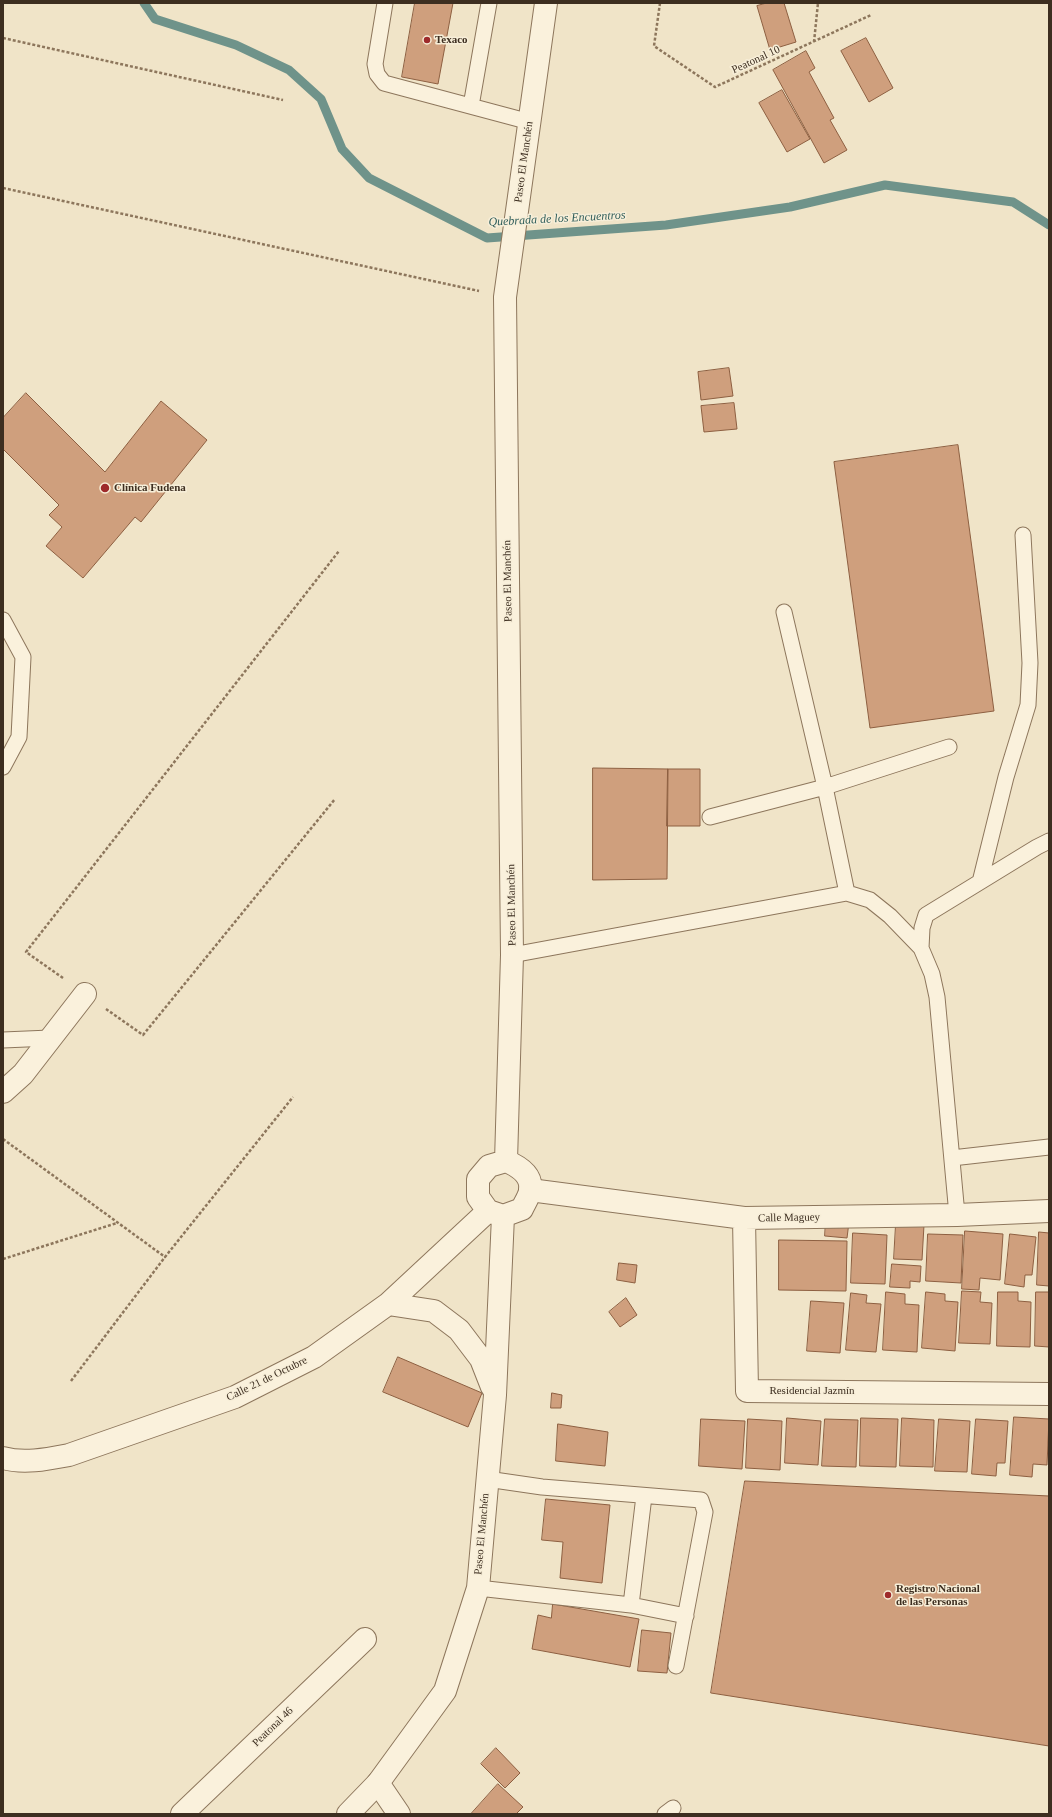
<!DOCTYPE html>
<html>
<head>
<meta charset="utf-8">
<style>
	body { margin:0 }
	#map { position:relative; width:1052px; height:1817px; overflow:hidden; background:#f0e4c8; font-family:"Times New Roman",serif }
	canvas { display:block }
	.frame { position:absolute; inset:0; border:4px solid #3d2e20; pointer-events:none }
</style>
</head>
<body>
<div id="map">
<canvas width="1052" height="1817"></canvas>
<div class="frame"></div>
</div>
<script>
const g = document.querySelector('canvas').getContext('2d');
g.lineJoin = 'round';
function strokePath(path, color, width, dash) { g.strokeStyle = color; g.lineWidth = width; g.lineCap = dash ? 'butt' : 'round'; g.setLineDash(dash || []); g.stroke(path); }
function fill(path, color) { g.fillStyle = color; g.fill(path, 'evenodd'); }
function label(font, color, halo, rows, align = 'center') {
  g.font = font + ' "Times New Roman",serif'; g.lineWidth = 3; g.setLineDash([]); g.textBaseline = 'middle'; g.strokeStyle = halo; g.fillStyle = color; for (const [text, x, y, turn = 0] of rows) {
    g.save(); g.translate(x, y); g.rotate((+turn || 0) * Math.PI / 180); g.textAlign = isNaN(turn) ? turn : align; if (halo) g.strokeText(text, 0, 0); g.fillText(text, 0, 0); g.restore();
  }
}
strokePath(new Path2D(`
	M144,3l11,16 81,26 53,25 32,29 21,50 27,29 118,60 179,-13 124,-18 95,-22 128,17 36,23`), '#6f938a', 9);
const building = new Path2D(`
	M415,3h38l-15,81 -36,-7z
	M767,3h17l12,39 -26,8 -13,-44z
	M866,38l27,50 -24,14 -28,-51z
	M806,51l9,17 -6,4 25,46 -4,2 17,30 -23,13 -51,-93z
	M782,90l28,49 -23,13 -28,-49z
	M729,368l4,28 -32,4 -3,-28z
	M26,393l79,79 56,-71 46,39 -66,82 -6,-5 -52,61 -37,-32 16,-19 -13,-12 10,-10 -56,-56v-31z
	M734,403l3,26 -33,3 -3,-26z
	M958,445l36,266 -124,17 -36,-266z
	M593,768l75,1 -1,110 -74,1z
	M668,769h32v57h-33z
	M826,1220l23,2 -2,16 -22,-2z
	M896,1224l28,1 -2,35 -28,-1z
	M965,1231l38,3 -3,46 -20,-2 -1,12 -17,-1z
	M1039,1232l10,1v53l-12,-1z
	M853,1233l34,2 -2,49 -34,-1z
	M928,1234l35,1 -2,48 -35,-2z
	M1010,1234l26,3 -4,38h-7l-1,12 -19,-3z
	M779,1240l68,1 -1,50 -67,-1z
	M619,1263l18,2 -2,18 -18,-3z
	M892,1264l29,2 -1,16 -10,-1v7l-20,-1z
	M962,1291l19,1 -1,10 12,1 -2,41 -31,-1z
	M886,1292l19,2v10l14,1 -2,47 -34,-2z
	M926,1292l19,2v7l13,1 -3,49 -33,-3z
	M998,1292h20v9l13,1 -1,45 -33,-1z
	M1036,1292h13v55l-14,-1z
	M851,1293l16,2 -1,8 15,1 -5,48 -30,-2z
	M626,1298l11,17 -17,12 -11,-15z
	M811,1301l33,2 -4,50 -33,-2z
	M398,1357l84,36 -14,34 -85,-35z
	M552,1393l10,2 -1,13h-10z
	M1014,1417l35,2 -2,46 -14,-1 -1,13 -22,-2z
	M787,1418l34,3 -3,44 -33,-2z
	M861,1418l37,1 -2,48 -36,-1z
	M902,1418l32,2 -1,47 -33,-1z
	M701,1419l44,2 -3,48 -43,-3z
	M748,1419l34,2 -2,49 -34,-2z
	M825,1419l33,1 -2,47 -34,-1z
	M939,1419l31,2 -3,51 -32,-1z
	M976,1419l32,2 -3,42h-8l-1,13 -24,-2z
	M558,1424l50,8 -3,34 -49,-5z
	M745,1481l304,15v250l-338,-53z
	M546,1499l64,6 -8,78 -42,-5 3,-36 -21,-2z
	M553,1604l86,15 -9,48 -98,-18 6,-34 13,3z
	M642,1630l29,3 -4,40 -29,-2z
	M496,1748l24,25 -15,15 -24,-24z
	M498,1784l25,23 -7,7h-45z`);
fill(building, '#cf9f7d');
strokePath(building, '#8d5f41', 1);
const service = new Path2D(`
	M385,3l-10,61 2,10 7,9 146,39
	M471,106l18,-103
	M784,612l41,175 22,106
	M3,620l20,37 -4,80 -16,30
	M710,817l115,-30 124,-40
	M980,882l26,-105 22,-72 2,-42 -7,-128
	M512,955l335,-62 23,7 20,16 31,32
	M3,1040l47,-2
	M952,1158l97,-11
	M957,1215l-20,-218 -5,-23 -11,-26 1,-20 4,-13 111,-68 12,-6
	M487,1479l55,8 159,13 4,12 -29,154
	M478,1588l153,17 55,11
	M631,1605l13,-109
	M665,1814l8,-6`);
const minor = new Path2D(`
	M3,1092l20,-18 62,-80
	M530,1190l214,28 213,-3 92,-4
	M744,1218l3,173 302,3
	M378,1783l21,31
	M182,1814l183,-175`);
const tertiary = new Path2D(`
	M506,1161l6,-206 -7,-658 41,-294
	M506,1161c12,5 27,14 24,30 -1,6 -6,13 -8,18l-19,7 -15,-5 -10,-14v-18l11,-13z
	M388,1304l46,7 25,19 22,29 11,28
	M3,1458c21,6 45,1 66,-3l166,-58 79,-40 74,-53 100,-93
	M348,1814l30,-31 67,-92 33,-103 17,-193 8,-179`);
strokePath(service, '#8d765c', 17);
strokePath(minor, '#8d765c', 24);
strokePath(tertiary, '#8d765c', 24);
strokePath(new Path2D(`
	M660,3l-6,43 61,41 156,-72
	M3,38l280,62
	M814,42l4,-39
	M3,188l476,103
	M63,978l-37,-26 313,-401
	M106,1009l37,26 192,-236
	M3,1139l162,118 128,-160
	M3,1259l114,-36
	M71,1381l94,-124`), '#8d765c', 2.5, [3, 2]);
strokePath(service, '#faf1dc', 15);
strokePath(minor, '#faf1dc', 22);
strokePath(tertiary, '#faf1dc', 22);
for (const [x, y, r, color] of [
	[427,40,4,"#9e2a2b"],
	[105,488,5,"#9e2a2b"],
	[888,1595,4,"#9e2a2b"]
]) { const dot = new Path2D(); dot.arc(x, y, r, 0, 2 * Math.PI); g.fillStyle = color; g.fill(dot); strokePath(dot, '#f7eed8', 1.5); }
label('bold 11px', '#3d2e20', '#f7eed8', [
	["Texaco",435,40],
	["Clínica Fudena",114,488],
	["Registro Nacional",896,1589],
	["de las Personas",896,1602]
], 'left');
label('11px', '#3d2e20', '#f7eed8', [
	["Peatonal 10",756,60,-25],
	["Paseo El Manchén",524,162,-82],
	["Paseo El Manchén",508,581,-91],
	["Paseo El Manchén",512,905,-91],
	["Calle Maguey",789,1218,-1],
	["Calle 21 de Octubre",267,1379,-26],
	["Residencial Jazmín",812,1391],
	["Paseo El Manchén",482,1534,-85],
	["Peatonal 46",273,1727,-44]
]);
label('italic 12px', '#2f5d5a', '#f7eed8', [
	["Quebrada de los Encuentros",557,219,-3]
]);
</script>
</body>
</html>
